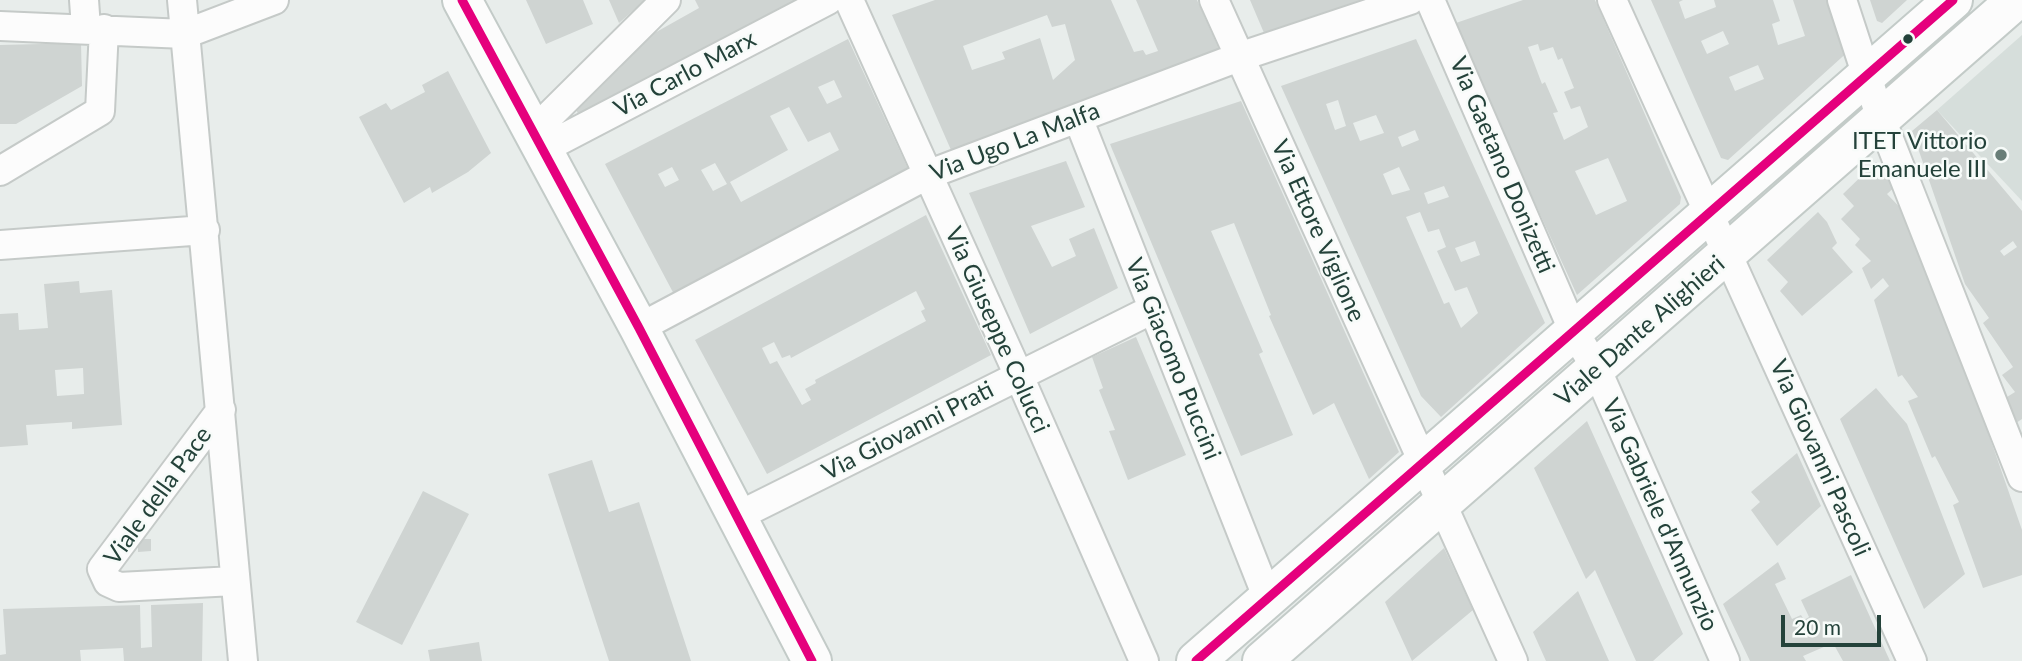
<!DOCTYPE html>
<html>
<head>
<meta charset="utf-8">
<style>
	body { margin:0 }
	#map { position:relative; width:2022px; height:661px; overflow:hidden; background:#e8edeb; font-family:Lato,sans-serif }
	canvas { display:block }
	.scale { position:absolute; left:1781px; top:615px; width:100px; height:32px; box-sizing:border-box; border:4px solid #24423a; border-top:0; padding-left:9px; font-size:21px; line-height:24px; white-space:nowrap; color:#24423a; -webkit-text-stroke:5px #f7fbf9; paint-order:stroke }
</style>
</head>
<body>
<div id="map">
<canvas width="2022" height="661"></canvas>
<div class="scale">20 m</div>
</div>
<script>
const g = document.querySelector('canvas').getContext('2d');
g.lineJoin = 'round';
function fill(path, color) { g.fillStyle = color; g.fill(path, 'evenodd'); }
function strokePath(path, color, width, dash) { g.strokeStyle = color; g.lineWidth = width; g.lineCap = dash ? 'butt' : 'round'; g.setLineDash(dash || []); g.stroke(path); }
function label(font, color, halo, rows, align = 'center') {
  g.font = font + ' Lato,sans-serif'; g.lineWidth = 5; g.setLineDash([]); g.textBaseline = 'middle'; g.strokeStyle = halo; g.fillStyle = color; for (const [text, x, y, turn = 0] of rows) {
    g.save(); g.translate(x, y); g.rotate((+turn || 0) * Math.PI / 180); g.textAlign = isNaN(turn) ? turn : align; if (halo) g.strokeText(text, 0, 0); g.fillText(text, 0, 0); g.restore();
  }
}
fill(new Path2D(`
	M2022,35v166l-85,-91z`), '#d6dedb');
fill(new Path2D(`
	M526,0h57l10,24 -47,20z
	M609,0h36l-26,23z
	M695,0h124l-237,121 -8,-15 26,-26 19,-11 23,-29 57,-32z
	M935,0h176l23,52 9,-2 3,5 12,-4 -22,-51h61l25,56 -271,94 -59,-135zM1047,15l5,12 13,-3 10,36 -22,20 -13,-42 -38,14 3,7 -33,11 -9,-24z
	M1250,0h136l-119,40z
	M1523,0h72l86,197 -1,7 -103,91 -124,-271zM1538,44l2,7 13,-4 5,13 4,-2 12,30 -10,4 7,17 9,-3 8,21 -24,13 -11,-27 5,-1 -13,-30 -3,2 -14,-37zM1608,158l19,43 -31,14 -21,-44z
	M1651,0h32l-4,2 6,17 31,-12 -2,-7h59l7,21 -8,3 6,21 27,-9 -12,-36h42l16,49 -123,111 -7,-2zM1723,31l6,13 -22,10 -6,-13zM1758,65l6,14 -29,12 -6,-14z
	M1870,0h37l-25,23 -5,-2z
	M848,39l62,134 -234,125 -71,-134zM834,80l8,17 -15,7 -9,-17zM789,107l19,35 22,-10 9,18 -98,52 -11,-20 58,-32 -18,-34zM715,163l12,21 -14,7 -12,-21zM672,167l7,13 -14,7 -7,-13z
	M1416,39l129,284 -104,94 -20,-21 -140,-310zM1338,100l8,26 -11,4 -9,-26zM1376,115l8,18 -24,8 -7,-18zM1415,130l4,10 -17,7 -4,-10zM1399,167l11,23 -18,5 -9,-21zM1444,186l5,11 -21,7 -4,-11zM1420,212l8,20 11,-3 7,18 -9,4 18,40 12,-4 11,26 -17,15 -12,-26 -5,2 -38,-87zM1475,241l5,14 -19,7 -6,-14z
	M81,43l1,43 -66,38h-16v-79z
	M448,71l43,82 -23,19 -36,21 -2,-6 -26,16 -45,-86 27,-14 5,7 34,-18 -3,-7z
	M1241,101l158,351 -30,27 -35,-76 -21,12 -44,-99 2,-1 -37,-92 -23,8 52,121 -4,2 34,81 -52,21 -129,-307 -2,-5z
	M1937,110l85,101v208l-6,4 -9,-26 8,-5 -13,-17 11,-8 -30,-44 6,-5 -24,-34 -53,-153zM2013,241l4,6 -13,9 -4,-5z
	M1066,161l19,46 -54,19 21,41 24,-11 -7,-17 25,-11 24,60 -88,46 -61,-141z
	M1876,162l21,23 -10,9 28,29 107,307v45l-39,13 -30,-83 6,-3 -24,-46 -3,2 -24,-57 10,-4 -16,-22 -4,2 -24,-77 15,-14 -6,-8 -12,11 -9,-21 9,-7 -16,-16 5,-6 -19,-20 13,-13 -11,-12z
	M1818,212l9,10 10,21 -5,5 21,24 -51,44 -22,-25 8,-9 -21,-22z
	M926,215l65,140 -224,119 -72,-134zM916,291l9,18 -4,2 5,10 -111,59 1,3 -11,6 6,11 -9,5 -25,-44 -7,3 -8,-16 12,-6 8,16 8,-3 1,3z
	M79,281l1,12 32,-3 10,135 -50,4v-7l-46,3 2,20 -28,2v-133l18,-1 1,17 29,-2 -4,-44zM83,368l1,26 -27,2 -2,-26z
	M1136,337l50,118 -58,25 -19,-49 6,-1 -16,-40 4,-2 -11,-31z
	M1876,388l31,36 58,150 -41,35 -84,-190z
	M1587,421l96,213 -30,27h-17l-41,-91 -9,9 -52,-111z
	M1797,453l24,53 -44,40 -26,-36 9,-8 -9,-10z
	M592,460l17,52 30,-10 52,159h-82l-61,-187z
	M423,491l46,23 -67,131 -46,-23z
	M138,539h13v12l-13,1z
	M1444,548l29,62 -61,51 -27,-59z
	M1778,562l8,17 -11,5 17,35 9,-4 3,5 5,-3 -8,-17 50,-25 39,86h-47l-10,-18 -30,13 3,5h-56l-27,-57z
	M1578,591l31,70h-63l-13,-29z
	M203,603l-1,58h-78l-1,-13 -43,2 1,11h-81v-6l6,-1 -3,-45 137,-4 1,43 11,-1 -1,-42z
	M479,642l3,19h-52l-2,-11z`), '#cfd4d2');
const street = new Path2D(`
	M84,0l2,28
	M182,0l61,661
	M849,0l170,376 125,285
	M1214,0l299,661
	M1430,0l143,330 23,38 129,293
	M1612,0l300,661
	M1842,0l39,119 141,358
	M0,26l185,8 89,-34
	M1078,118l190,481
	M534,131l132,-131
	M543,149l285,-149
	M0,171l100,-60 4,-82
	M0,245l205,-15
	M639,328l288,-153 312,-118 171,-57
	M221,410l-119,159 6,13 11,5 115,-6
	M738,516l415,-207`);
const secondary = new Path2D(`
	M462,0l177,328 173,333
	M1196,661l757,-661
	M1262,661l754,-661`);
strokePath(street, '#c5cac8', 32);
strokePath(secondary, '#c3cbc8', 42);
strokePath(street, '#fcfcfc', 28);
strokePath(secondary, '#fcfcfc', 38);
strokePath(new Path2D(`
	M462,0l177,328 173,333
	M1196,661l757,-661`), '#e5007d', 9);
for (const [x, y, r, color] of [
	[1908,39,6,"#24423a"],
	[2001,155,7,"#697e78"]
]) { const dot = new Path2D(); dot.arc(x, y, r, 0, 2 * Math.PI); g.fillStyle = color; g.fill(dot); strokePath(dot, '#f7fbf9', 2.5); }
label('24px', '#24423a', '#f7fbf9', [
	["Via Carlo Marx",685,74,-28],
	["Via Ugo La Malfa",1015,142,-21],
	["Via Gaetano Donizetti",1502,165,67],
	["Via Ettore Viglione",1318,231,66],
	["Via Giuseppe Colucci",997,330,66],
	["Viale Dante Alighieri",1640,331,-41],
	["Via Giacomo Puccini",1173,359,68],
	["Via Giovanni Prati",908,431,-27],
	["Via Giovanni Pascoli",1820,458,66],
	["Viale della Pace",158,496,-54],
	["Via Gabriele d'Annunzio",1660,515,66]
]);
label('24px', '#24423a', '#f7fbf9', [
	["ITET Vittorio",1987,141],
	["Emanuele III",1987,169]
], 'right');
</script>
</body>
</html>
